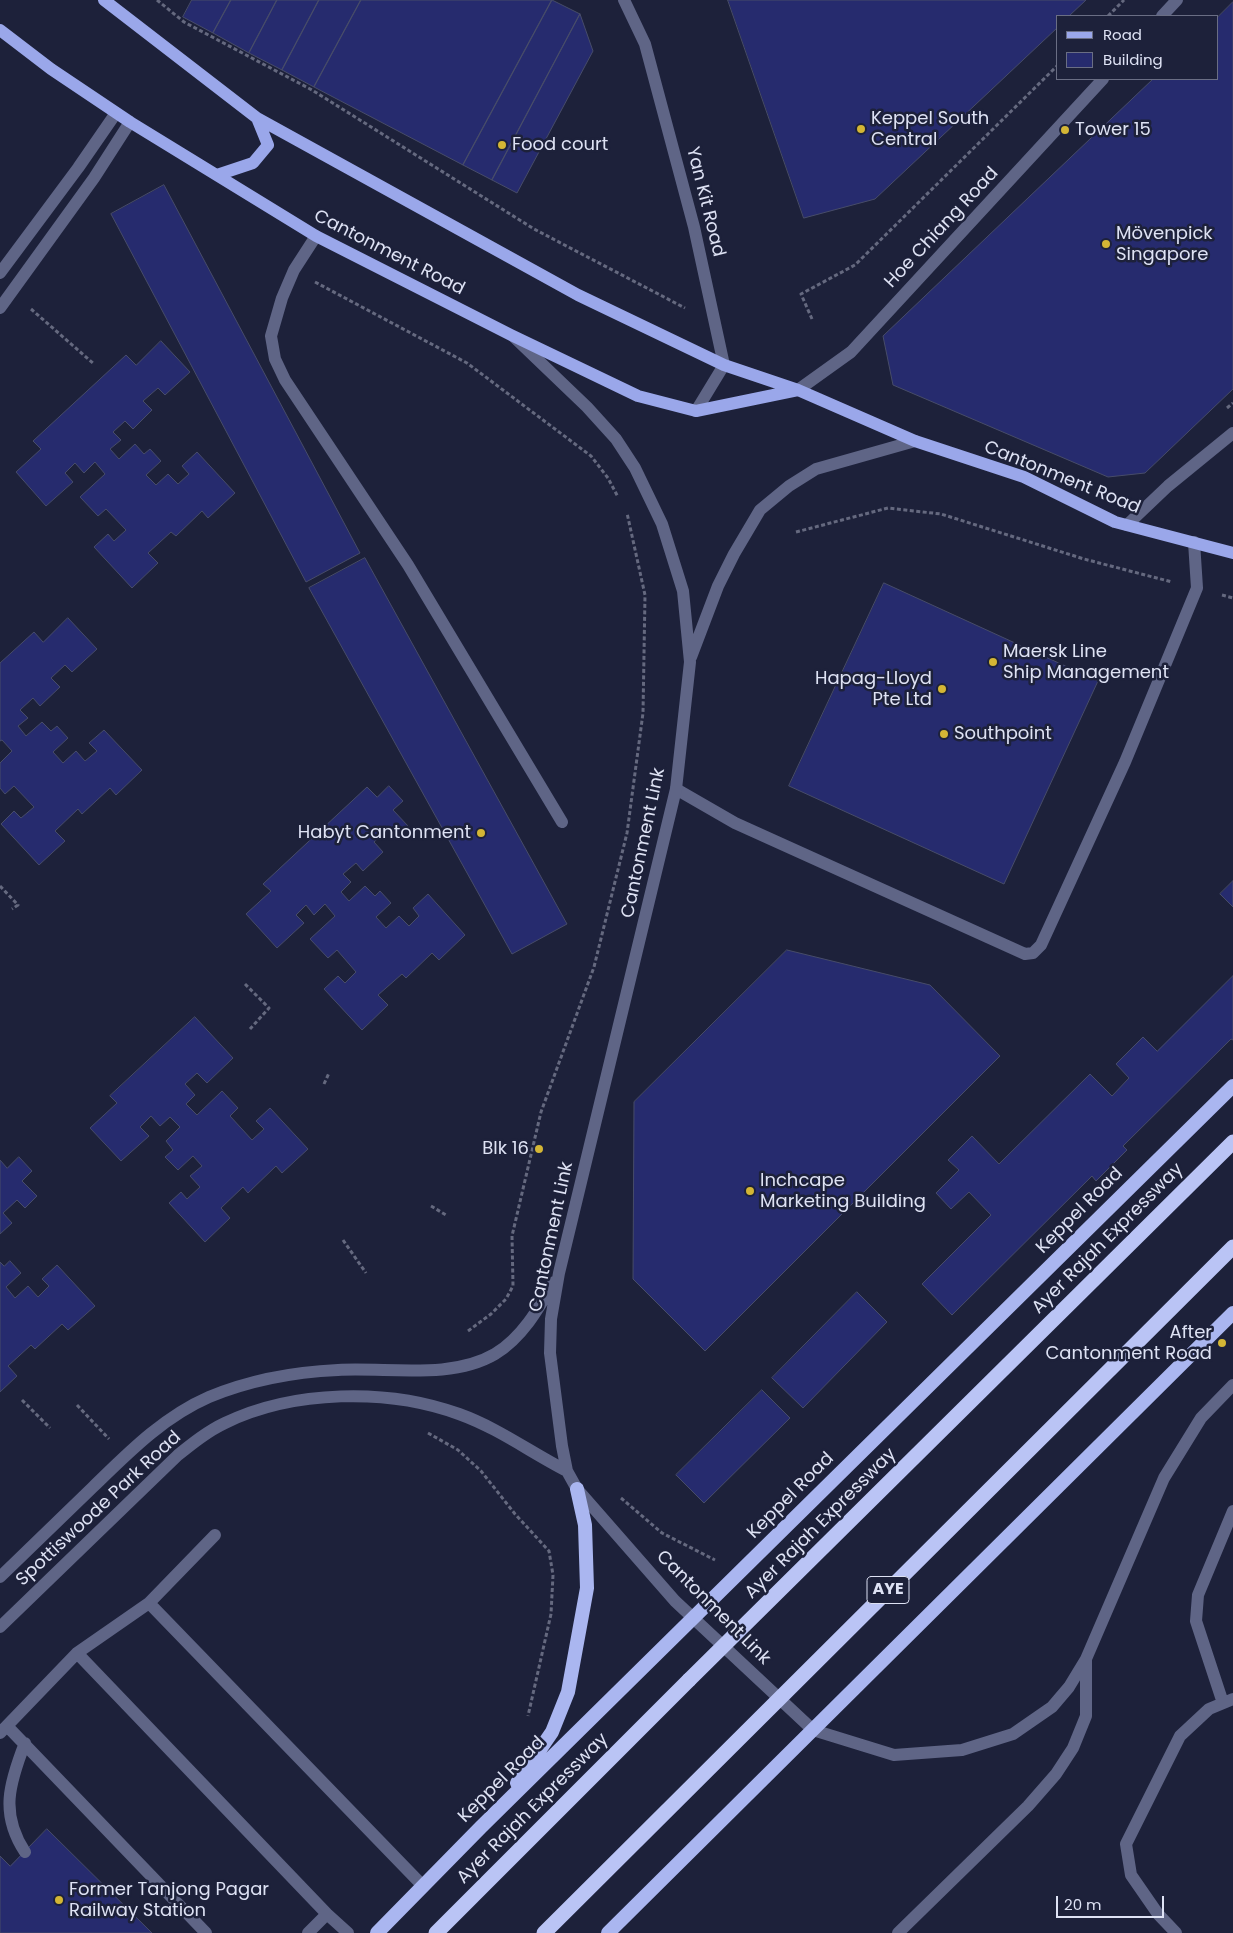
<!DOCTYPE html>
<html>
<head>
<meta charset="utf-8">
<style>
	body { margin:0 }
	#map { position:relative; width:1233px; height:1933px; overflow:hidden; background:#1d213a; font-family:Poppins,sans-serif }
	canvas { display:block }
	.legend { position:absolute; left:1056px; top:15px; width:162px; height:65px; box-sizing:border-box; background:#1d213a; border:1px solid #6a6e84; margin:0; padding:6px 9px; list-style:none; font-size:15px; color:#dee2f4 }
	.legend li { display:flex; align-items:center; gap:10px; height:25px }
	.legend b { width:25px; border:1px solid #6a6e84 }
	.scale { position:absolute; left:1056px; top:1896px; width:108px; height:22px; box-sizing:border-box; border:2px solid #dee2f4; border-top:0; padding-left:6px; font-size:15px; line-height:18px; white-space:nowrap; color:#dee2f4; -webkit-text-stroke:4px #1d213a; paint-order:stroke }
</style>
</head>
<body>
<div id="map">
<canvas width="1233" height="1933"></canvas>
<ul class="legend">
<li><b style="height:6px;background:#9aa7ea"></b>Road</li>
<li><b style="height:14px;background:#262b6e"></b>Building</li>
</ul>
<div class="scale">20 m</div>
</div>
<script>
const g = document.querySelector('canvas').getContext('2d');
g.lineJoin = 'round';
function fill(path, color) { g.fillStyle = color; g.fill(path, 'evenodd'); }
function strokePath(path, color, width, dash) { g.strokeStyle = color; g.lineWidth = width; g.lineCap = dash ? 'butt' : 'round'; g.setLineDash(dash || []); g.stroke(path); }
function label(font, color, halo, rows, align = 'center') {
  g.font = font + ' Poppins,sans-serif'; g.lineWidth = 5; g.setLineDash([]); g.textBaseline = 'middle'; g.strokeStyle = halo; g.fillStyle = color; for (const [text, x, y, turn = 0] of rows) {
    g.save(); g.translate(x, y); g.rotate((+turn || 0) * Math.PI / 180); g.textAlign = isNaN(turn) ? turn : align; if (halo) g.strokeText(text, 0, 0); g.fillText(text, 0, 0); g.restore();
  }
}
const building = new Path2D(`
	M192,0h39l-18,33 -30,-16z
	M231,0h46l-28,53 -36,-20z
	M277,0h42l-37,70 -33,-17z
	M319,0h42l-47,87 -32,-17z
	M361,0h191l-89,165 -149,-78z
	M552,0l28,14 -88,166 -29,-15z
	M728,0h358l-17,16h-12v12l-182,171 -71,19z
	M1233,2v387l-88,84 -37,4 -215,-92 -10,-49 270,-257h64v-61z
	M580,14l13,37 -76,142 -25,-13z
	M164,185l196,368 -54,29 -195,-368z
	M161,341l29,31 -25,23 -7,-7 -15,13 9,9 -19,19 -8,-8 -12,11 8,8 -11,9 9,10 16,-15 9,10 6,-5 11,12 -15,14 10,10 12,-11 10,10 11,-10 -7,-8 15,-14 38,41 -27,25 -6,-7 -26,25 -5,-4 -23,21 10,10 -26,25 -38,-41 14,-13 6,7 12,-11 -20,-21 -8,7 -18,-19 25,-23 -10,-12 -11,11 -9,-10 -10,10 8,9 -27,24 -30,-34 25,-23 -8,-8 93,-86 10,10z
	M365,558l202,366 -55,30 -203,-366z
	M884,583l214,98 -94,203 -215,-98z
	M68,618l29,31 -25,23 -7,-7 -14,13 9,9 -20,19 -7,-8 -13,12 8,8 -10,8 8,10 16,-14 9,9 6,-5 11,12 -15,14 10,11 13,-12 9,10 12,-10 -8,-8 15,-13 38,40 -26,25 -6,-7 -28,26 -4,-5 -23,22 10,10 -26,24 -38,-41 13,-13 7,7 13,-11 -20,-21 -9,8 -5,-6v-25l12,-12 -10,-11 -2,1v-78l34,-31 9,10z
	M389,786l14,15 -10,9 15,16 -13,11 -7,-8 -14,13 9,10 -20,19 -7,-8 -13,11 8,8 -10,10 8,9 16,-15 10,10 5,-5 11,12 -15,14 10,11 13,-12 10,10 10,-10 -6,-8 15,-14 37,41 -26,25 -7,-7 -26,25 -4,-4 -24,21 10,10 -26,25 -38,-41 14,-13 7,7 11,-11 -19,-22 -9,8 -18,-19 25,-23 -10,-12 -11,11 -8,-10 -10,10 8,8 -27,25 -31,-34 25,-23 -8,-7 104,-97 10,10z
	M1233,881v26l-13,-13z
	M787,950l143,35 70,71 -295,295 -72,-72 1,-177z
	M1233,976v64l-2,-1 -108,107 4,4 -31,31 -4,-5 -140,139 -30,-31 69,-69 -22,-23 -18,17 -15,-16 23,-23 -11,-10 24,-24 27,28 91,-90 22,22 17,-18 -13,-14 27,-27 14,14z
	M195,1017l38,41 -26,25 -10,-10 -12,11 10,11 -9,9 11,11 25,-24 16,17 -8,8 22,24 12,-11 -8,-8 14,-13 38,41 -26,24 -6,-7 -28,27 -5,-6 -22,21 9,10 -25,24 -36,-39 12,-11 6,7 13,-12 -10,-11 12,-10 -9,-10 -15,14 -13,-13 8,-7 -7,-9 14,-14 -10,-10 -10,9 -9,-10 -11,11 9,9 -28,25 -31,-33 27,-25 -7,-7z
	M19,1157l13,14 -10,10 15,15 -12,12 -8,-8 -14,13 9,10 -12,11v-74l7,8z
	M10,1261l11,12 -15,14 9,11 13,-12 10,11 11,-11 -7,-7 15,-14 38,41 -27,24 -6,-6 -27,25 -4,-4 -23,21 9,10 -17,16v-130l4,4z
	M857,1292l30,30 -84,86 -31,-30z
	M762,1390l28,28 -86,85 -28,-28z
	M47,1829l105,104h-152v-77l10,10z`);
fill(building, '#262b6e');
strokePath(building, '#474c69', 1);
strokePath(new Path2D(`
	M157,0l27,22 128,68 222,139 151,79
	M1108,16l16,-16
	M315,282l152,81 124,93 17,22 10,19
	M31,309l63,55
	M812,319l-11,-25 54,-29 202,-199
	M1227,408l6,-5
	M796,532l92,-24 53,6 143,45 88,23
	M1222,595l11,3
	M0,886l18,19 -6,4
	M245,984l24,24 -19,21
	M324,1084l5,-11
	M431,1206l15,9
	M343,1240l23,33
	M468,1331l23,-17 15,-15 7,-13 -1,-50 29,-124 53,-145 33,-134 16,-120 2,-118 -18,-82
	M22,1400l28,28
	M77,1405l32,34
	M428,1433l30,17 23,21 34,43 34,37 4,24 -2,39 -23,102
	M621,1498l41,35 53,27`), '#65697f', 3, [4, 2.5]);
strokePath(new Path2D(`
	M316,236l-22,34 -12,28 -11,38 4,23 10,21 123,185 154,257
	M0,273l78,-105 38,-55
	M0,308l94,-130 36,-56
	M1127,525l41,-39 65,-53
	M676,789l59,34 290,131 8,-1 8,-8 84,-183 72,-174 -3,-46
	M149,1603l274,283
	M77,1653l250,261 21,19
	M1223,1703l-27,-82 2,-26 35,-84
	M7,1726l199,207
	M813,1730l81,25 68,-5 51,-16 39,-27 17,-20 17,-28 78,-181 37,-60 32,-33
	M0,1733l77,-80 72,-50 66,-68
	M25,1743c-16,41 -25,71 0,109
	M308,1933l19,-19
	M898,1933l130,-127 28,-32 17,-26 13,-32v-57
	M1176,1933l-18,-19 -27,-39 -5,-31 54,-108 29,-27 24,-10`), '#5f6586', 12);
strokePath(new Path2D(`
	M624,0l21,44 49,183 30,138 -28,46
	M515,338l72,69 29,32 19,29 27,56 21,67 7,71 -14,127 -117,484 -8,46 -1,34 12,93 5,25 10,18 98,112 138,129
	M691,657l27,-71 16,-32 26,-44 29,-24 27,-17 99,-28
	M0,1577c31,-30 62,-60 93,-90 35,-34 70,-70 116,-90 41,-17 85,-25 129,-27 49,-3 113,10 157,-16 27,-16 44,-46 59,-72
	M0,1627l178,-172c15,-12 30,-24 47,-32 68,-33 163,-35 234,-9 39,14 71,38 108,57`), '#5f6586', 12);
strokePath(new Path2D(`
	M1162,16l15,-16
	M798,390l53,-38 252,-273`), '#5f6586', 12);
strokePath(new Path2D(`
	M104,0l153,118 321,177 146,70 74,25 117,51 109,36 91,45 118,31
	M0,30l51,39 79,53 186,114 195,99 127,61 58,15 102,-21
	M217,175l36,-12 15,-18 -11,-27`), '#9aa7ea', 12);
strokePath(new Path2D(`
	M517,1783l35,-51 16,-40 19,-104 -2,-63 -8,-36
	M377,1933l104,-106 752,-741
	M608,1933l625,-620`), '#aab6f0', 14);
strokePath(new Path2D(`
	M436,1933l253,-253`), '#bac4f5', 15);
strokePath(new Path2D(`
	M689,1680l544,-538
	M544,1933l689,-686`), '#bac4f5', 15);
for (const [x, y, r, color] of [
	[861,129,5,"#d4b635"],
	[1065,130,5,"#d4b635"],
	[502,145,5,"#d4b635"],
	[1106,244,5,"#d4b635"],
	[993,662,5,"#d4b635"],
	[942,689,5,"#d4b635"],
	[944,734,5,"#d4b635"],
	[481,833,5,"#d4b635"],
	[539,1149,5,"#d4b635"],
	[750,1191,5,"#d4b635"],
	[1222,1343,5,"#d4b635"],
	[59,1900,5,"#d4b635"]
]) { const dot = new Path2D(); dot.arc(x, y, r, 0, 2 * Math.PI); g.fillStyle = color; g.fill(dot); strokePath(dot, '#1d213a', 2); }
for (const [x, y, w] of [
	[888,1590,42]
]) { const box = new Path2D(); box.roundRect(x - w / 2, y - 13.5, w, 27, 4); g.fillStyle = '#1d213a'; g.fill(box); strokePath(box, '#dee2f4', 1); }
label('bold 16px', '#dee2f4', null, [
	["AYE",888,1590]
]);
label('18px', '#dee2f4', '#1d213a', [
	["Keppel South",871,119],
	["Central",871,140],
	["Tower 15",1075,130],
	["Food court",512,145],
	["Mövenpick",1116,234],
	["Singapore",1116,255],
	["Maersk Line",1003,652],
	["Ship Management",1003,673],
	["Hapag-Lloyd",932,679,"right"],
	["Pte Ltd",932,700,"right"],
	["Southpoint",954,734],
	["Habyt Cantonment",471,833,"right"],
	["Blk 16",529,1149,"right"],
	["Inchcape",760,1181],
	["Marketing Building",760,1202],
	["After",1212,1333,"right"],
	["Cantonment Road",1212,1354,"right"],
	["Former Tanjong Pagar",69,1890],
	["Railway Station",69,1911]
], 'left');
label('18px', '#dee2f4', '#1d213a', [
	["Yan Kit Road",705,202,76],
	["Hoe Chiang Road",942,228,-47],
	["Cantonment Road",389,253,27],
	["Cantonment Road",1062,478,22],
	["Cantonment Link",644,843,-78],
	["Keppel Road",1080,1211,-45],
	["Cantonment Link",552,1237,-78],
	["Ayer Rajah Expressway",1108,1239,-45],
	["Keppel Road",791,1496,-45],
	["Spottiswoode Park Road",99,1509,-43],
	["Ayer Rajah Expressway",821,1524,-45],
	["Cantonment Link",713,1608,45],
	["Keppel Road",502,1780,-45],
	["Ayer Rajah Expressway",533,1809,-45]
]);
</script>
</body>
</html>
